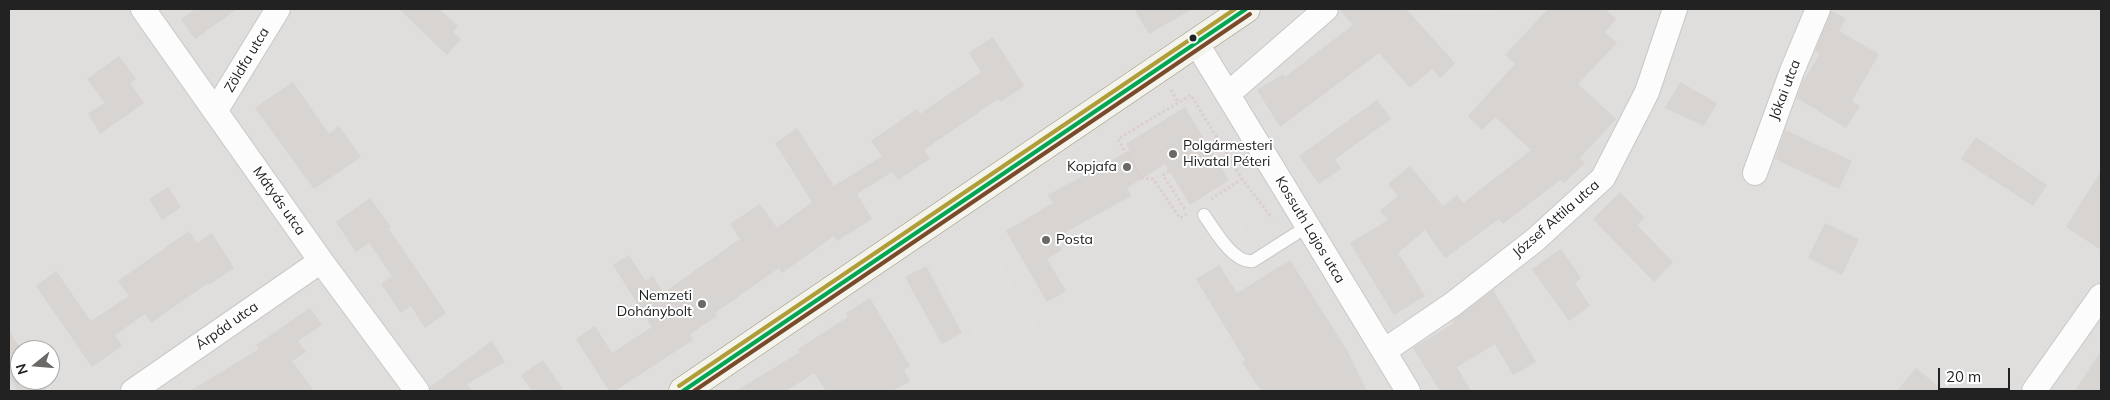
<!DOCTYPE html>
<html>
<head>
<meta charset="utf-8">
<style>
	body { margin:0 }
	#map { position:relative; width:2110px; height:400px; overflow:hidden; background:#f0eeeb; font-family:Mulish,sans-serif }
	canvas { display:block }
	.frame { position:absolute; inset:0; border:10px solid #222; pointer-events:none }
	.north { position:absolute; left:10px; top:340px; width:50px; height:50px; box-sizing:border-box; background:#fff; border:1px solid #a7a7a7; border-radius:50%; rotate:253deg; font-size:14px; font-weight:700; line-height:20px; text-align:center; color:#222 }
	.north::after { content:''; display:block; margin:auto; width:18px; height:22px; background:#6a6968; clip-path:polygon(50% 0,100% 100%,50% 72%,0 100%) }
	.scale { position:absolute; left:1938px; top:368px; width:72px; height:22px; box-sizing:border-box; border:2px solid #222; border-top:0; padding-left:6px; font-size:15px; line-height:18px; white-space:nowrap; color:#222; -webkit-text-stroke:4px #fff; paint-order:stroke }
</style>
</head>
<body>
<div id="map">
<canvas width="2110" height="400"></canvas>
<div class="frame"></div>
<div class="north">N</div>
<div class="scale">20 m</div>
</div>
<script>
const g = document.querySelector('canvas').getContext('2d');
g.lineJoin = 'round';
function fill(path, color) { g.fillStyle = color; g.fill(path, 'evenodd'); }
function strokePath(path, color, width, dash) { g.strokeStyle = color; g.lineWidth = width; g.lineCap = dash ? 'butt' : 'round'; g.setLineDash(dash || []); g.stroke(path); }
function label(font, color, halo, rows, align = 'center') {
  g.font = font + ' Mulish,sans-serif'; g.lineWidth = 4; g.setLineDash([]); g.textBaseline = 'middle'; g.strokeStyle = halo; g.fillStyle = color; for (const [text, x, y, turn = 0] of rows) {
    g.save(); g.translate(x, y); g.rotate((+turn || 0) * Math.PI / 180); g.textAlign = isNaN(turn) ? turn : align; if (halo) g.strokeText(text, 0, 0); g.fillText(text, 0, 0); g.restore();
  }
}
fill(new Path2D(`
	M9,9h2092v382h-2092zM20,350h30v30h-30z`), '#dfdedc');
fill(new Path2D(`
	M1295,9h39l-91,62 -11,-20z
	M1445,9h49l-31,25 -19,-24z
	M1225,196l39,63 -24,15 -14,-22 -28,17 -25,-41z
	M985,235l69,120 -52,30 -69,-119z`), '#e0dfde');
fill(new Path2D(`
	M196,9h41l-42,30 -14,-20z
	M399,9h40l19,17 -5,6 8,7 -14,16z
	M1134,9h58l-43,25z
	M1339,9h67l49,54 -15,15 -8,-9 -22,19 -31,-35 -99,74 -23,-37 26,-16 2,3 68,-52z
	M1548,9h57l11,10 -11,13 12,11 -39,41 38,35 -36,39 5,5 -21,20 -4,-3 -57,44 -4,-5 -54,39 -20,-28 -27,23 27,43 -31,19 -44,-72 38,-23 -8,-9 18,-15 -10,-12 22,-18 33,40 14,-11 6,8 68,-53 -36,-33 -13,13 -14,-14 47,-52 -10,-9z
	M1831,10l15,9 -7,12 40,23 -27,47 8,5 -14,22 -49,-30 5,-15 18,-29 -5,-3z
	M993,37l31,49 -24,16 -2,-3 -74,51 6,9 -32,21 -6,-8 -35,22 15,25 -35,22 -3,-5 -52,37 -3,-5 -64,45 2,3 -27,18 3,6 -78,51h-6l-33,-52 19,-13 17,27 40,-26 -39,-62 16,-10 16,26 8,-5 10,17 77,-54 -10,-15 30,-20 17,24 35,-26 -37,-59 22,-15 37,58 48,-30 -11,-15 46,-32 3,5 61,-42 -12,-19z
	M119,56l17,23 -6,4 14,20 -44,31 -12,-21 17,-10 -18,-24z
	M293,82l36,52 10,-8 22,31 -47,32 -59,-81z
	M1680,82l37,21 -13,23 -39,-18z
	M1377,100l14,19 -56,40 6,10 -22,15 -20,-28z
	M1185,107l44,73 -39,25 -25,-41 -38,24 4,8 -76,42 7,12 -15,9 19,32 -19,11 -41,-71 47,-28 -5,-8 82,-45 -4,-6z
	M1785,130l67,31 -13,28 -64,-30z
	M1976,137l71,48 -14,21 -72,-47z
	M2101,171v79l-35,-23z
	M168,187l13,20 -19,13 -13,-21z
	M1620,192l25,26 -8,7 36,37 -19,20 -61,-63z
	M370,198l21,29 -2,2 57,84 -21,15 -14,-22 -10,7 -20,-29 11,-8 -23,-33 -13,9 -20,-30z
	M1825,223l34,16 -17,36 -34,-17z
	M189,231l8,12 15,-10 22,35 -25,17 -1,-2 -57,40 -6,-9 -30,21 7,11 -30,21 -56,-81 20,-15 35,50 38,-25 -11,-15z
	M1561,249l20,29 -6,5 15,23 -21,15 -37,-52z
	M1290,260l58,92 19,39h-106l-19,-29 3,-2 -49,-81 23,-14 18,28z
	M926,266l36,67 -20,11 -37,-67z
	M1493,290l43,72 -23,13 -18,-31 -38,23 14,24h-31l-27,-43 41,-25 -2,-2z
	M870,298l40,68 -6,4 6,11 -17,10h-67l-12,-18 -28,18h-50l64,-39 -2,-3 50,-32 -2,-4z
	M310,308l12,17 -24,16 8,11 -14,9 22,30h-124l69,-42 -3,-4z
	M9,331l12,19 -1,30h20l7,11h-29l-9,-14z
	M492,341l13,21 -38,22 5,7h-42v-4z
	M2101,351v40h-26z
	M543,360l21,31h-32l-11,-16z
	M1916,368l28,23h-47z`), '#d7d4d2');
const lane = new Path2D(`
	M1204,215c10,14 29,49 49,46l55,-35`);
const street = new Path2D(`
	M143,9l178,252 96,130
	M1197,44l211,347
	M1228,94l98,-85
	M216,110l62,-101
	M1755,173l37,-102 26,-62
	M1384,351l69,-47 82,-64 68,-62 44,-86 28,-83
	M133,391l188,-130
	M2034,391l67,-95`);
const secondary = new Path2D(`
	M683,391l563,-382`);
strokePath(lane, '#c9c8c7', 14);
strokePath(street, '#c9c8c7', 26);
strokePath(secondary, '#999a82', 29);
strokePath(new Path2D(`
	M1171,90l7,12
	M1169,171l-6,4 23,36
	M1211,199l31,-20
	M1187,214l-7,4 -27,-39 -12,-1 -23,-39 73,-44 51,84 30,39`), '#dccecd', 3, [2.5, 2.5]);
strokePath(lane, '#fdfcfc', 12);
strokePath(street, '#fdfcfc', 24);
strokePath(secondary, '#f4f4ed', 28);
strokePath(new Path2D(`
	M683,391l563,-382`), '#00a651', 4);
strokePath(new Path2D(`
	M694,391l556,-377`), '#7a4b2a', 4);
strokePath(new Path2D(`
	M679,386l556,-377`), '#af9e37', 4);
for (const [x, y, r, color] of [
	[1193,38,4.5,"#222"],
	[1173,154,5,"#6a6968"],
	[1127,167,5,"#6a6968"],
	[1046,240,5,"#6a6968"],
	[702,304,5,"#6a6968"]
]) { const dot = new Path2D(); dot.arc(x, y, r, 0, 2 * Math.PI); g.fillStyle = color; g.fill(dot); strokePath(dot, '#fff', 2); }
label('14px', '#222', '#fff', [
	["Zöldfa utca",247,60,-59],
	["Jókai utca",1785,90,-69],
	["Mátyás utca",279,201,55],
	["József Attila utca",1556,219,-41],
	["Kossuth Lajos utca",1310,230,59],
	["Árpád utca",227,326,-35]
]);
label('14px', '#222', '#fff', [
	["Polgármesteri",1183,146],
	["Hivatal Péteri",1183,162],
	["Kopjafa",1117,167,"right"],
	["Posta",1056,240],
	["Nemzeti",692,296,"right"],
	["Dohánybolt",692,312,"right"]
], 'left');
</script>
</body>
</html>
